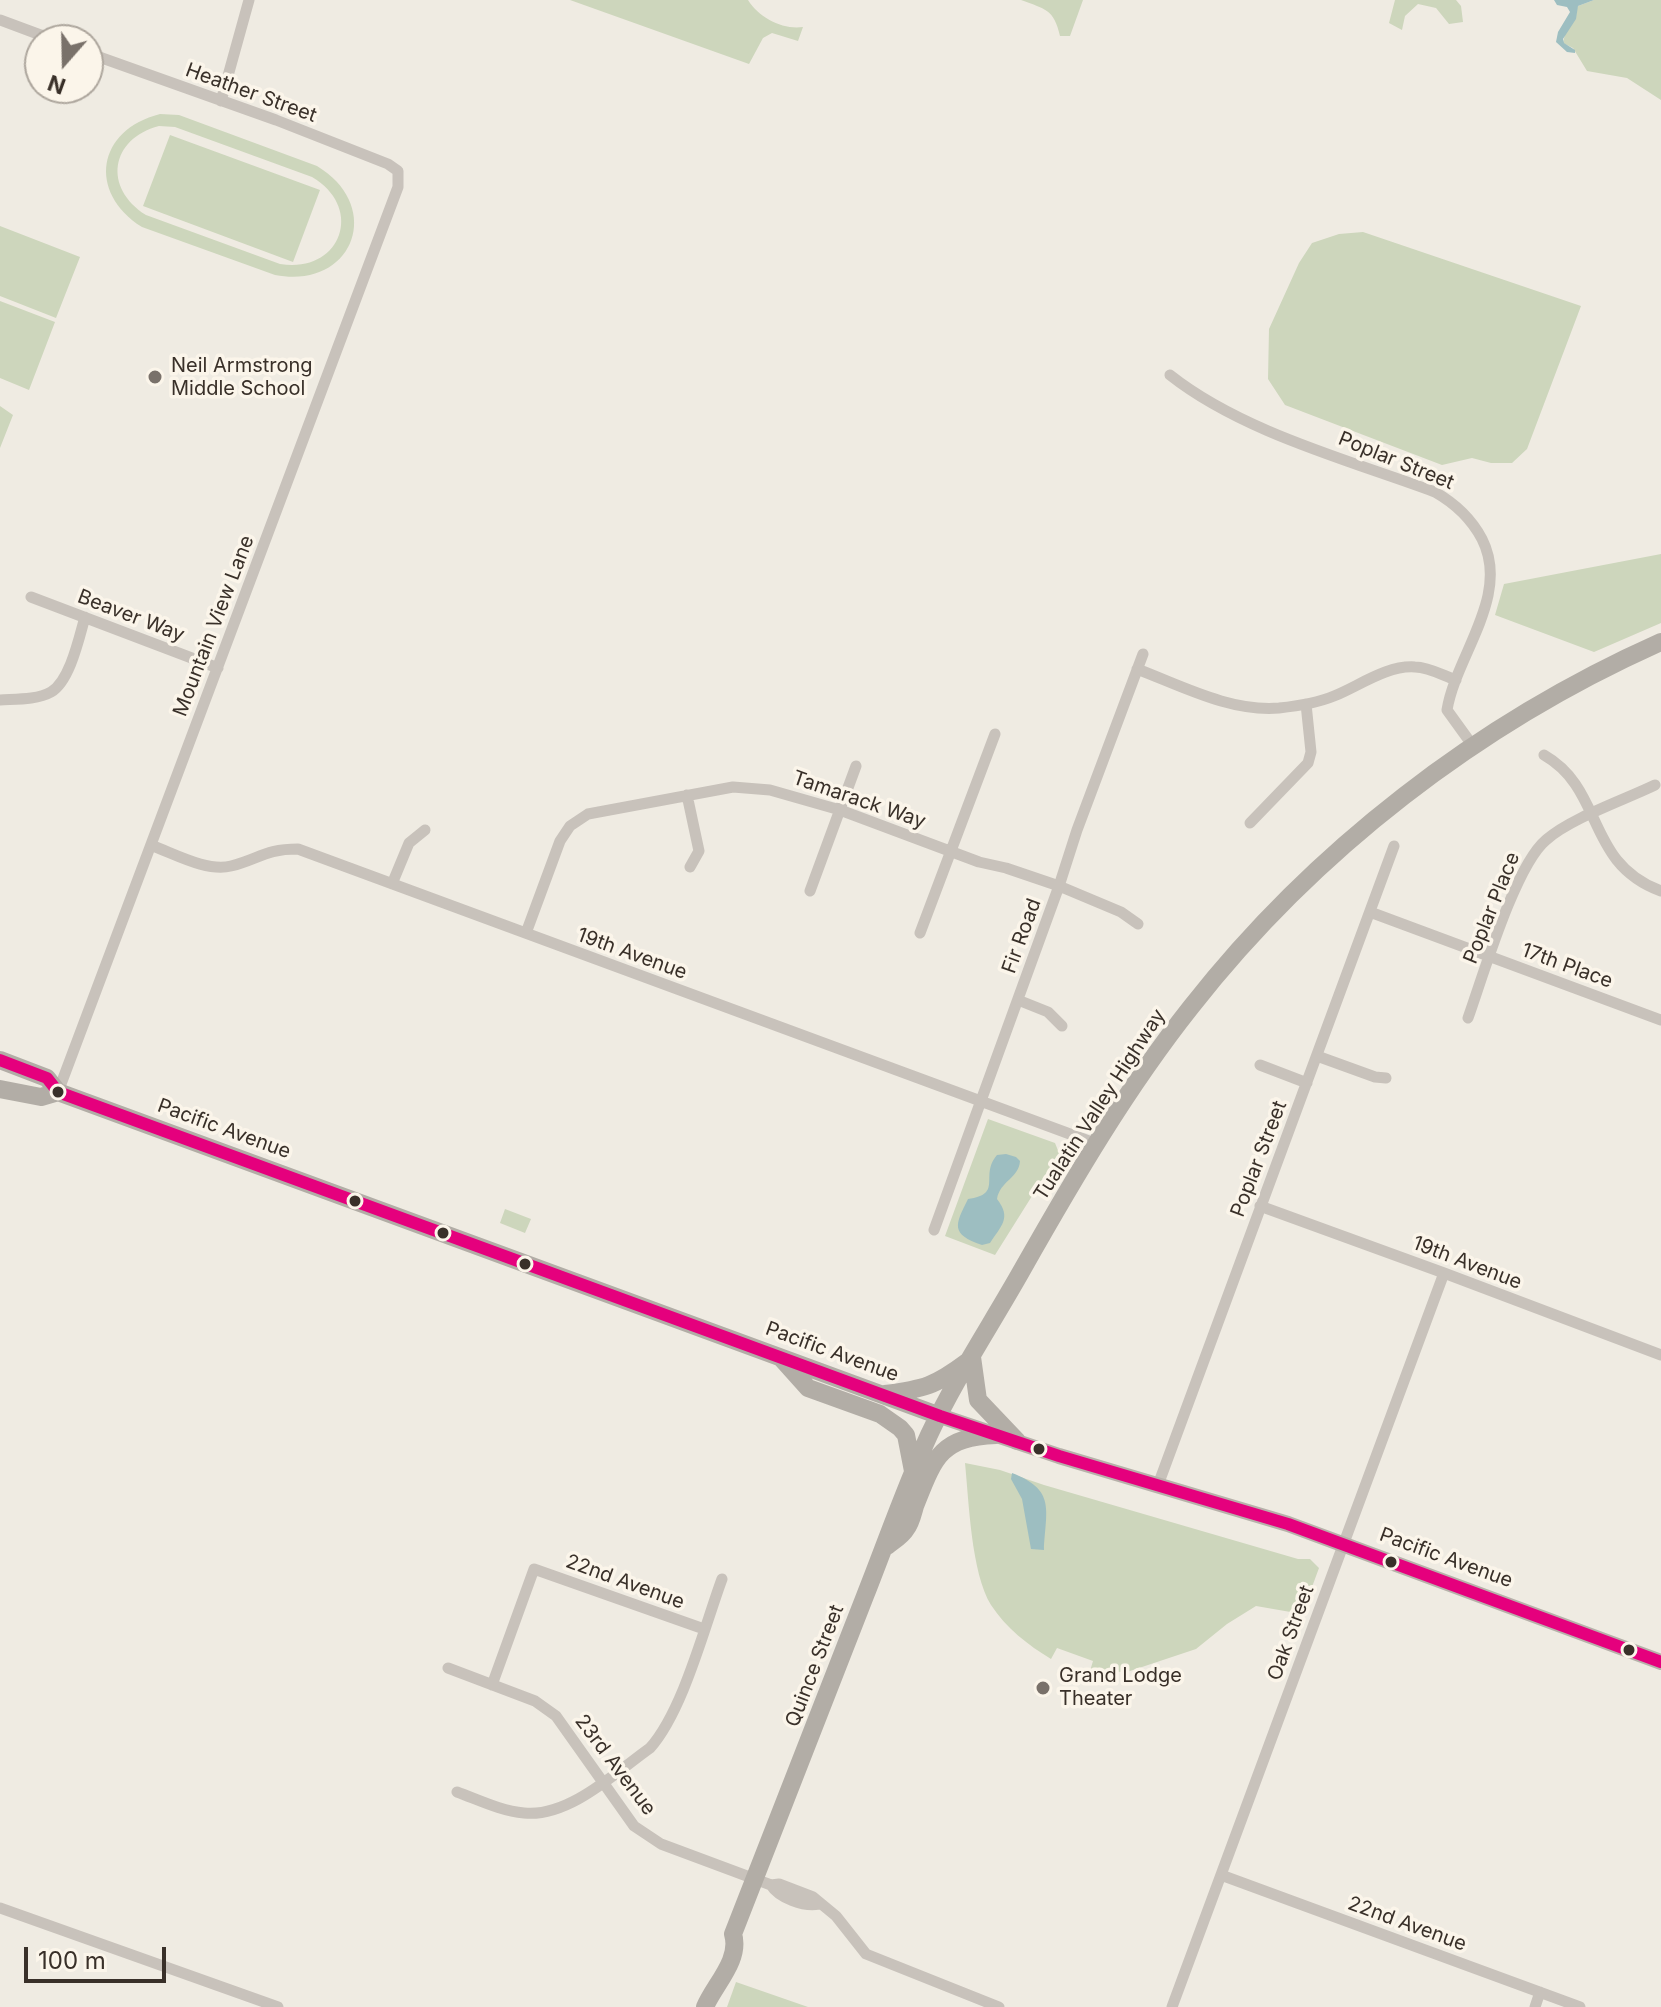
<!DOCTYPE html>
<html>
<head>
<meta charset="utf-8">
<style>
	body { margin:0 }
	#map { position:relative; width:1661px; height:2007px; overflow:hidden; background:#efebe2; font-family:Inter,sans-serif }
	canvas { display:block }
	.north { position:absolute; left:24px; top:24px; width:80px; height:80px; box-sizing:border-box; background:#fbf5ea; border:2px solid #ada69d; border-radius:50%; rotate:200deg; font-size:22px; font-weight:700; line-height:32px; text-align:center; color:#393029 }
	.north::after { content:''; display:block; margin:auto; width:28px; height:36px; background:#79716a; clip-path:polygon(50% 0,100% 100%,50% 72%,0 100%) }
	.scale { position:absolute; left:24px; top:1947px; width:142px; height:36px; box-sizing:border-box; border:4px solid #393029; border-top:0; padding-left:10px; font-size:24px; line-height:28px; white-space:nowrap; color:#393029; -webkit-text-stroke:6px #fbf5ea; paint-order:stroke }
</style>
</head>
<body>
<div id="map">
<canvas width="1661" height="2007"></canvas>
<div class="north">N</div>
<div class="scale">100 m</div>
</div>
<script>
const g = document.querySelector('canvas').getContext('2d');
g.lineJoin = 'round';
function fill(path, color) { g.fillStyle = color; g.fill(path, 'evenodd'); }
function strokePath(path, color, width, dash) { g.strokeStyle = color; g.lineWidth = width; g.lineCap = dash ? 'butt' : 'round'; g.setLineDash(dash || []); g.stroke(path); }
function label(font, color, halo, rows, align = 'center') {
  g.font = font + ' Inter,sans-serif'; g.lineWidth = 7; g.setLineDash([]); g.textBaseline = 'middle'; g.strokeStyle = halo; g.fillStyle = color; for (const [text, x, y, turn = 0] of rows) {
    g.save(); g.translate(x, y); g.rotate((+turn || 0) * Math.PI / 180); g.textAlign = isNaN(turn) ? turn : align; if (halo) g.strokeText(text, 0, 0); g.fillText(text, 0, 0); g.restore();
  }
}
fill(new Path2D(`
	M570,0h178c11,18 35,30 55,27l-5,14 -26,-8 -9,5 -14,26z
	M1021,0h62l-13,36h-10c-6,-27 -15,-27 -39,-36z
	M1395,0h61l5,6 2,16 -14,2 -13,-16 -18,-4 -13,12 -3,14 -13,-7z
	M1594,0h67v100l-34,-22 -40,-7 -14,-23 -10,-5 2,-9 13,-28z
	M160,114l19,1 138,51c68,41 36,124 -42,109l-133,-48c-55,-35 -45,-97 18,-113zM159,126l16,1 137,50c53,31 29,97 -32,87l-134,-49c-43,-27 -36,-76 13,-89z
	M170,135l150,55 -27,72 -150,-56z
	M0,226l80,31 -24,61 -56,-22z
	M1363,232l218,74 -54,143 -15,14h-21l-19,-5 -30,7 -157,-60 -17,-26 1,-50 30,-66 13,-20 27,-9z
	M0,301l55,21 -26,68 -29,-12z
	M0,406l13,9 -13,33z
	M1661,554v69l-67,29 -99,-37 9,-31z
	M988,1119l67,24 4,10 -64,102 -50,-19z
	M505,1209l26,10 -6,14 -25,-10z
	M965,1463l35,7 44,15 254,74h12l9,9 -17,46 -46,-8 -29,18 -31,25 -69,23 -37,-1 3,-10 -36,-13 -6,11c-23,-14 -45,-31 -60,-54 -20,-33 -22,-103 -26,-142z
	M736,1982l72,25h-81z`), '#cdd6bc');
fill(new Path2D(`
	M1554,0h40l-16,6 -2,13 -13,20 1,4 11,7v3l-8,-1 -11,-10 2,-10 12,-20 -3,-5 -10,-2z
	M1006,1154l10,3 4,4c-1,17 -20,20 -23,38 15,19 4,27 -7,44l-8,2c-32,-11 -27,-20 -14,-46 36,-5 11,-23 29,-44z
	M1012,1473c44,17 34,36 32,77l-13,-1 -9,-50 -11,-20z`), '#9dbec1');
strokePath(new Path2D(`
	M0,20l54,20
	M221,101l28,-101
	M1170,375c72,57 179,85 265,117 21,12 36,26 47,47 29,57 -26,116 -35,171l26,36
	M31,597l187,71
	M1137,669c45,17 93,43 142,39 19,-2 38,-5 55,-12 25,-10 53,-31 81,-29 14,0 29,9 41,13
	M0,700c15,-1 37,0 51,-8 19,-11 28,-54 34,-75
	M1544,755c61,35 41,108 117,136
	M687,795l12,56 -9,16
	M1250,823l58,-60 3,-11 -5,-48
	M153,846c22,8 54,26 78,20 28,-7 34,-17 67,-17l799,295
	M392,884l17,-41 16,-13
	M810,891l46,-125
	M1370,912l291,108
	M526,933l34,-92 10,-15 18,-12 145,-27 37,3 70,20 139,52 27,6 53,18 62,26 17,12
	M920,933l75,-199
	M1018,1000l30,12 14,14
	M1468,1018c15,-42 47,-152 78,-178 25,-22 78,-40 109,-55
	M1317,1056l58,21 11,1
	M1260,1065l47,18
	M58,1092l340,-905v-16l-10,-7 -112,-44 -188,-67
	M1260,1206l184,67 217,82
	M934,1230l125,-344 18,-56 66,-176
	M1158,1485l236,-639
	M448,1668l87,33 21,15 78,110 27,18 110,41 8,-1 34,13 23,19 30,38 133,53
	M492,1685l42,-116 170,60
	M457,1792c22,8 44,19 67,21 44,5 91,-40 126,-65 33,-37 54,-120 72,-169
	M1221,1875l359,132
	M771,1885c8,13 33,22 48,19
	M0,1908l278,99
	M1172,2007l272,-734
	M1535,2007l5,-15`), '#c8c2bb', 11);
strokePath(new Path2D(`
	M940,1416l119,40 229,68 373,138`), '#b7b1aa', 16);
strokePath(new Path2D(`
	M0,1060l47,18 11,14 882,324
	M0,1089l41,8 17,-5
	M972,1357l6,43 39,41
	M782,1359l26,29 72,26 20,14 6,7 7,36
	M885,1394c39,-5 50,-8 82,-32
	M887,1546c6,-5 15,-10 19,-17 5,-6 7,-16 9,-23 19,-48 25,-69 81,-71
	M705,2007c9,-22 36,-47 28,-73 44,-113 88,-225 132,-338 21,-53 40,-108 64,-161 26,-56 62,-110 93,-165 51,-90 104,-181 169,-263 123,-157 288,-284 470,-365`), '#b2ada6', 18);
strokePath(new Path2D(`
	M0,1060l47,18 11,14 882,324 119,40 229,68 373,138`), '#e5007d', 12);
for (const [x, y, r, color] of [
	[155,377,8,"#79716a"],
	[58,1092,7,"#393029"],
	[355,1201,7,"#393029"],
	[443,1233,7,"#393029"],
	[525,1264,7,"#393029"],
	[1039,1449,7,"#393029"],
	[1391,1562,7,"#393029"],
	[1629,1650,7,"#393029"],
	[1043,1688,8,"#79716a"]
]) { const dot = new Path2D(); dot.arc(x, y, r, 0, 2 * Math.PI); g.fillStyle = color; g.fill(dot); strokePath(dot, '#fbf5ea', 3); }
label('20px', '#393029', '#fbf5ea', [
	["Heather Street",251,93,20],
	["Poplar Street",1396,461,22],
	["Beaver Way",131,616,21],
	["Mountain View Lane",214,626,-69],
	["Tamarack Way",859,800,19],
	["Poplar Place",1492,908,-68],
	["Fir Road",1022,936,-70],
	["19th Avenue",632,954,20],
	["17th Place",1567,966,20],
	["Tualatin Valley Highway",1100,1105,-57],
	["Pacific Avenue",224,1129,20],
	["Poplar Street",1259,1159,-69],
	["19th Avenue",1467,1263,21],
	["Pacific Avenue",832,1352,20],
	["Pacific Avenue",1446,1558,20],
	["22nd Avenue",625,1582,20],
	["Oak Street",1291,1633,-70],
	["Quince Street",815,1666,-69],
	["23rd Avenue",615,1765,53],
	["22nd Avenue",1407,1924,20]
]);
label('20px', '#393029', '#fbf5ea', [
	["Neil Armstrong",171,366],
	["Middle School",171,389],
	["Grand Lodge",1059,1676],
	["Theater",1059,1699]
], 'left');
</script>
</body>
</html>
